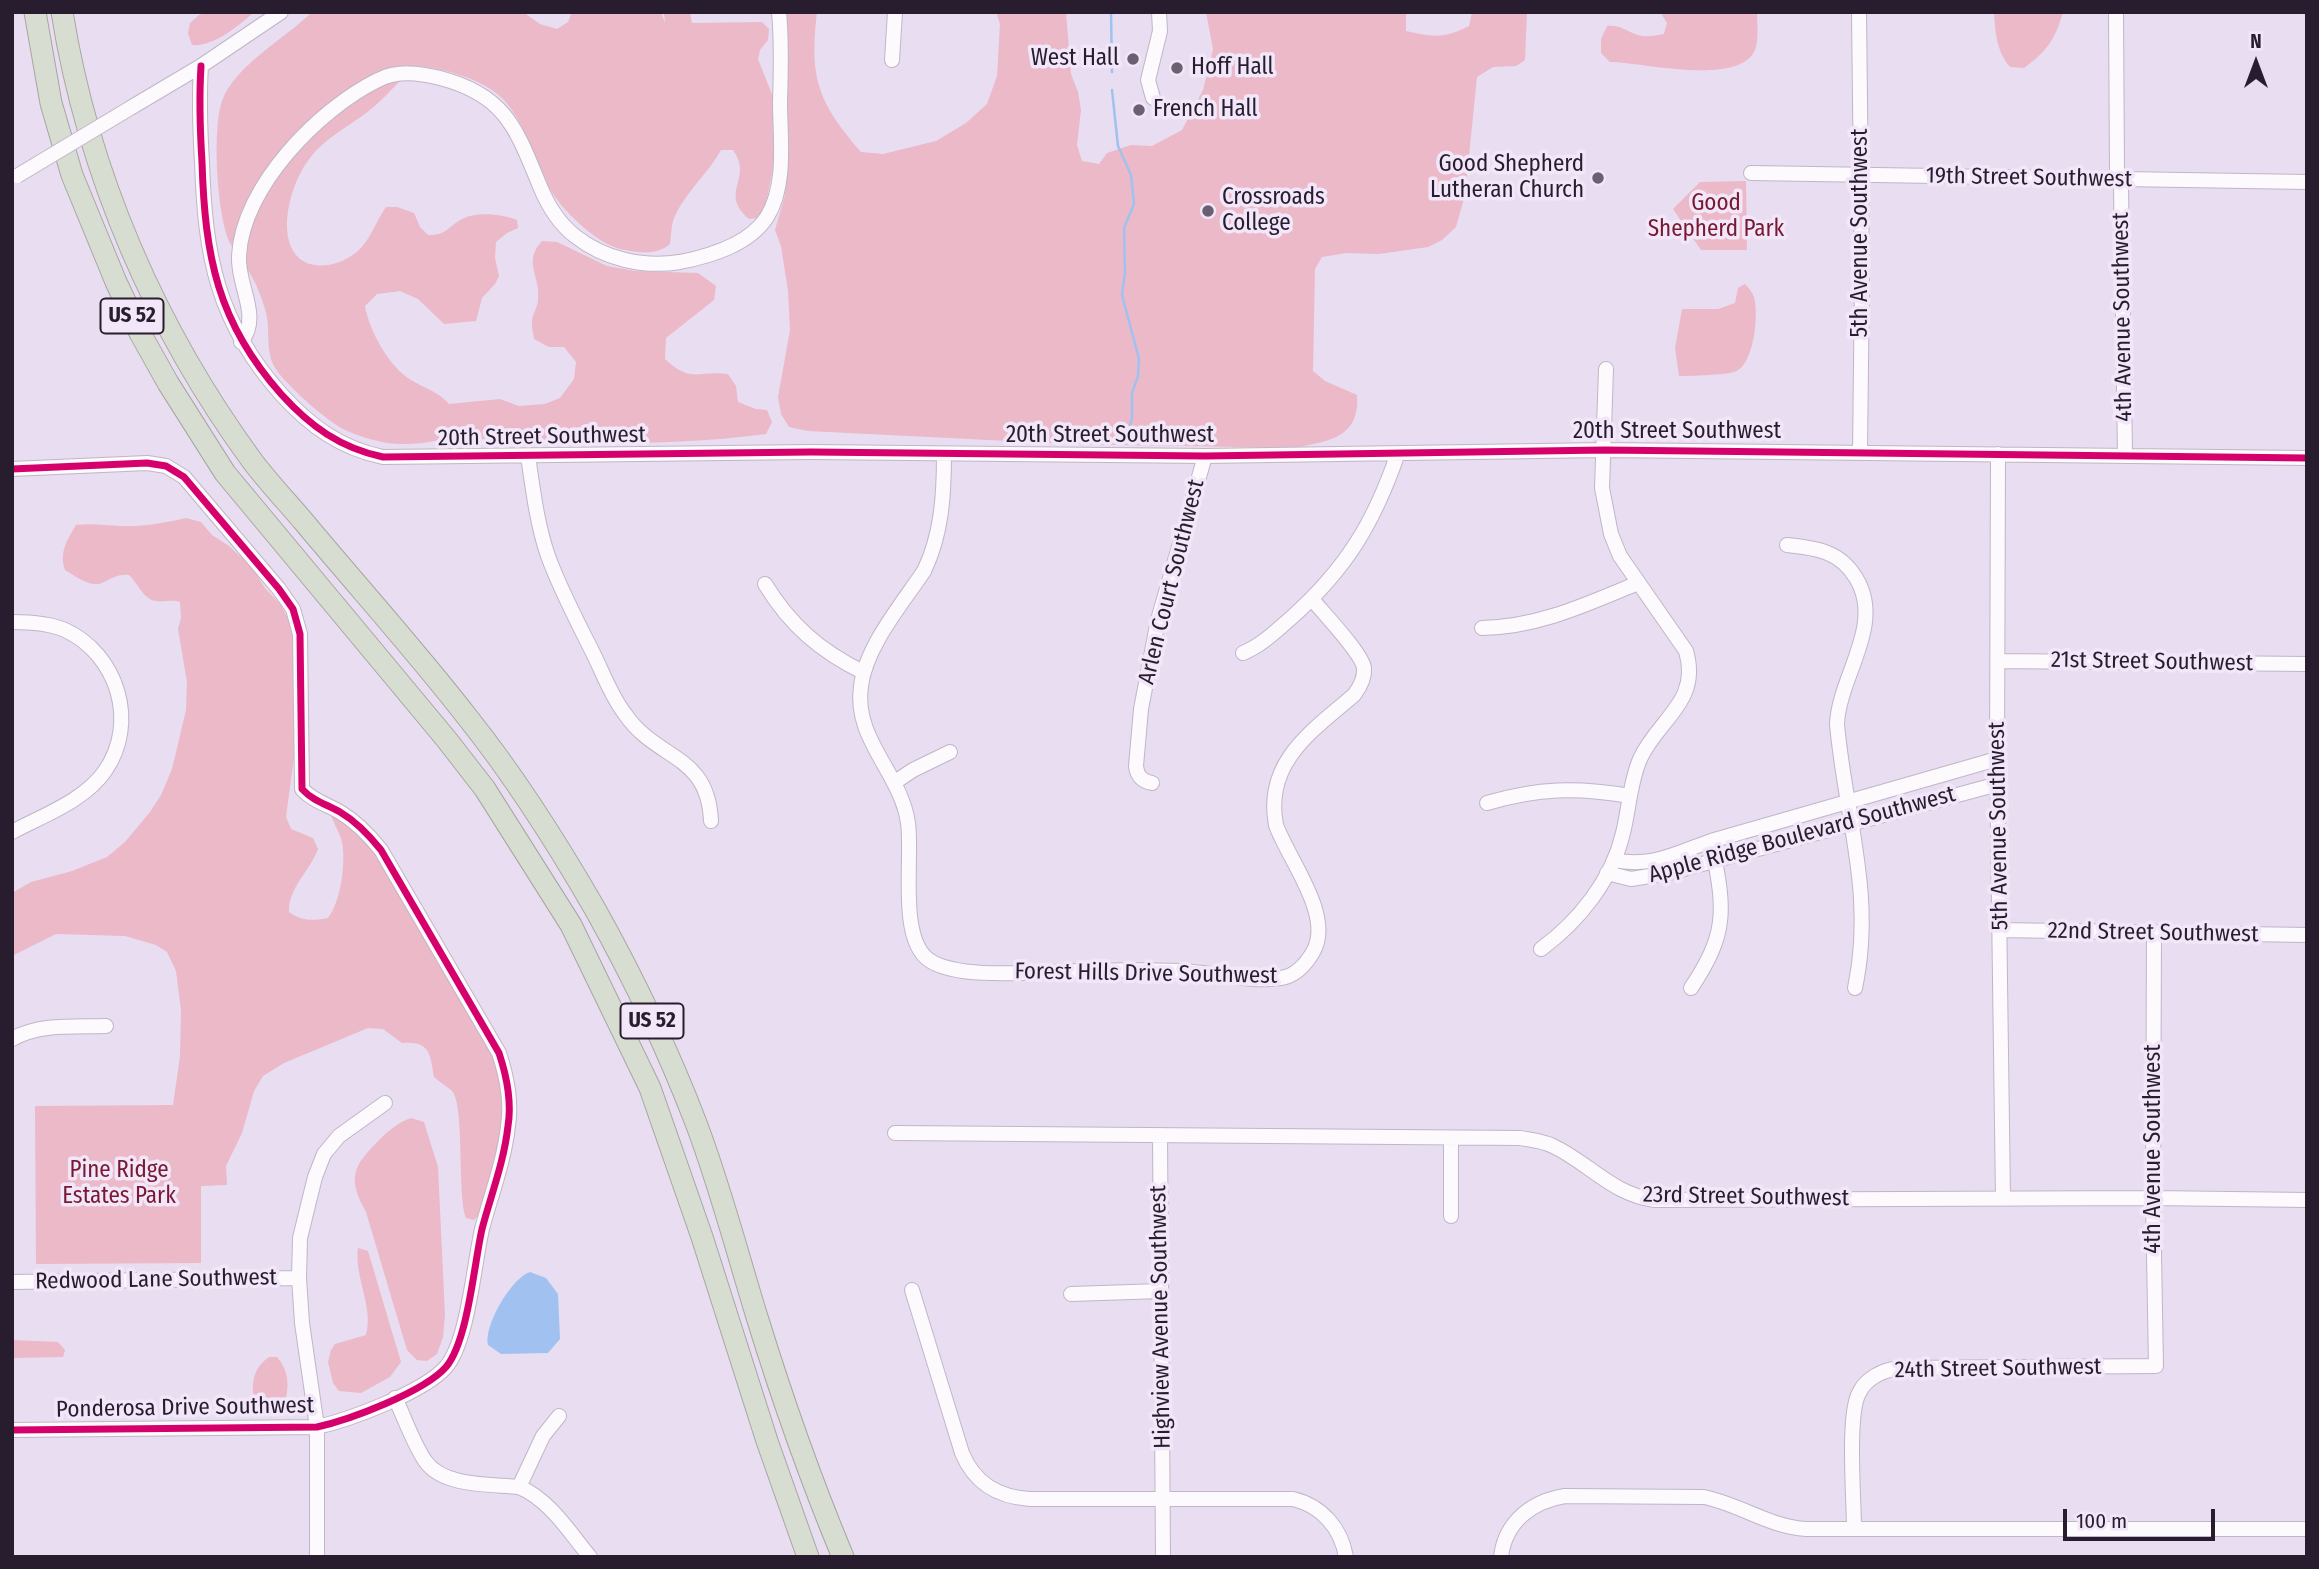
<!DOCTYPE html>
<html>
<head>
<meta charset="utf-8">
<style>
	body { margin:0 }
	#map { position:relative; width:2319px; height:1569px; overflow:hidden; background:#e9ddf1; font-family:"Fira Sans Condensed",sans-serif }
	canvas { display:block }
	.frame { position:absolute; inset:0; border:14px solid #271d2e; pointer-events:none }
	.north { position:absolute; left:2221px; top:28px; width:70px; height:70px; -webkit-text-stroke:5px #f1e7f9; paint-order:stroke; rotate:0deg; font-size:19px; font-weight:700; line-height:28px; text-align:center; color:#271d2e }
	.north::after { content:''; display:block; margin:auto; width:24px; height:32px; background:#271d2e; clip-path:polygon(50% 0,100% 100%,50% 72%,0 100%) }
	.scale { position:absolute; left:2063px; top:1509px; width:152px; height:32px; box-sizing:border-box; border:4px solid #271d2e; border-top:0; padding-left:9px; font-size:21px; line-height:24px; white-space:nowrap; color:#271d2e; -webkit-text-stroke:5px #f1e7f9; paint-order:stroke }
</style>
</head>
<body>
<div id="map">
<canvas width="2319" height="1569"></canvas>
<div class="frame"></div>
<div class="north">N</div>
<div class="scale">100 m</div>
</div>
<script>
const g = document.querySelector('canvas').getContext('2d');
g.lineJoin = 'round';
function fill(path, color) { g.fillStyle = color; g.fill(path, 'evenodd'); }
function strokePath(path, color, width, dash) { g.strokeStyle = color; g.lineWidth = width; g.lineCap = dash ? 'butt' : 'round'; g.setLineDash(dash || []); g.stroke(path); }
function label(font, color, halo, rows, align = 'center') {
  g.font = font + ' "Fira Sans Condensed",sans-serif'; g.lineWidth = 7; g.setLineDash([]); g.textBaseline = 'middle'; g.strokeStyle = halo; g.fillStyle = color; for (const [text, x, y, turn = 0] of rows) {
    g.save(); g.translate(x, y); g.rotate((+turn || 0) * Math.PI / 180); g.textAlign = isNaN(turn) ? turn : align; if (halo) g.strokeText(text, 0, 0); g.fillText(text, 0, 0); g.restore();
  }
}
fill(new Path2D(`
	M208,12h46c-15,14 -41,35 -62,33l-4,-12 2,-10 9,-8z
	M312,12h211l17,12 17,5 11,-7 4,-10h89l4,11 -1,-11h26l2,11 70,-1 7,7 -1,11 -8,10 -2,9 15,38 2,61 -9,46 -7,14 -10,1c-31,-27 5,-40 -16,-69h-12c-13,24 -38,44 -48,71 -2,7 -2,16 -3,23 -12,10 -25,9 -40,7 -18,-2 -34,-13 -47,-24 -12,-11 -24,-23 -32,-36 -16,-30 -24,-65 -47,-91 -20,-21 -61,-32 -89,-34 -13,12 -25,26 -38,38 -19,18 -51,32 -67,54 -16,20 -29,60 -20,86 11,32 52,24 71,4 11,-12 15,-27 25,-41h11l17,6 6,14 8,8c20,0 19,-8 34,-16 14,-8 41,-5 55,1l1,8 -11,5 -11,9 -1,16 4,18 -4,8 -13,14 -6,23 -32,3 -26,-25 -18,-8 -23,3 -12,12c4,24 24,61 46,74 13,8 28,12 38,24l51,-5 19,7 26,-2 15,-6 14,-19 2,-17 -12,-15h-15l-15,-8c0,-5 -3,-12 -2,-17 0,-8 6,-15 6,-22 3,-25 -16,-37 4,-59l15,1 50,24 28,5 63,2 18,13 -2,14 -48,38 -1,21c27,25 32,11 63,15l8,12 2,16 18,7 11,1 5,12 -6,12c-92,12 -185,10 -278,8 -7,-4 -15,-10 -24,-9 -5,1 -10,4 -15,5 -14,3 -29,6 -43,6 -20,1 -43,-6 -61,-14 -16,-7 -64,-49 -71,-64 -9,-17 -3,-39 -9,-57 -3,-10 -7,-21 -12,-30 -6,-13 -17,-23 -23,-36 -13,-27 -18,-113 -8,-142 13,-36 63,-62 90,-89z
	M785,12h32c-8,66 1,90 44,140l22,2 53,-13 30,-18 21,-19 10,-28 3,-52 -4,-12h70l5,62 7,18 3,18 -4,35 5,16 17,3 8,-11 24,-8 21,1 30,-16 21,-40 10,-41 -7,-37h200v19c27,6 37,8 63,-5l3,-14h55l-2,48 -9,6 -23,1 -16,10 -12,118 -9,32 -14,13 -14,7 -49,7 -32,-1 -25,4 -7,12 -2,102 12,10 32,14c3,43 -28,46 -63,53l-225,-4 -261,-13 -19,-4 -8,-13 -3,-17 12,-67 -2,-39 -7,-45 -6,-16 10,-35 2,-41z
	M1660,12h97c0,12 2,26 -2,38 -16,37 -114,12 -145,12l-9,-9v-14l6,-13c13,-1 17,4 28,8 9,4 20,2 29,0l3,-11z
	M1994,12h69c-8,28 -16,39 -39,56l-14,-1c-13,-15 -15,-35 -16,-55z
	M1746,181l1,69h-46l-28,-41 27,-27z
	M1745,284c4,4 7,8 9,13 5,17 0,70 -20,75 -10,3 -43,4 -55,4l-4,-28 7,-39h36l17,-6 3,-15z
	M186,518l15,4 11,13 17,11 22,20 14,22 16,17 9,18 4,23 1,104 -9,67 5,12 22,9 5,11c-8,22 -30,39 -29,63 12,9 24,9 39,6 13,-17 18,-55 14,-76 -2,-9 -8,-18 -11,-27l5,-7h9l14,8 17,18 54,86 54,99 19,76 -1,31 -9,47 -12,39 -7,8 -8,-2c-9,-24 -1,-112 -14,-127 -5,-5 -13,-9 -18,-14 -4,-24 -4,-36 -32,-34l-19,-14 -15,-1 -84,35 -21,13 -9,15 -12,42 -16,33 1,19 -26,1v77l-165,1 -1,-158 138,-1 7,-49 1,-46 -5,-39 -9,-19 -11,-7 -31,-9 -69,-2 -44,22v-63l19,-11 41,-11 35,-14 18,-15 25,-30 11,-17 11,-26 14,-59 1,-28 -9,-53 3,-11 -1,-16c-8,-3 -14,0 -23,-1 -13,0 -19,-18 -28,-26 -12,-1 -16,3 -27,8 -11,5 -27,-7 -37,-13 -6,-17 2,-30 11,-45 15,-2 29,0 44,1 23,1 44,-3 66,-8z
	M411,1118l13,4 14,45 7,148 -2,22 -6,17 -10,7 -10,-1 -10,-10 -41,-138c-19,-34 -13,-46 13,-72 9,-9 20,-18 32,-22z
	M358,1248l10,3 33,111 -11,15 -29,16 -22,-2 -6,-8 -5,-21 3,-12 4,-6 31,-9c8,-28 -12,-58 -8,-87z
	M12,1340l46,2 7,8 -2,7 -51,1z
	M269,1357h8c12,14 13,30 7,47 -14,2 -22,-1 -31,-11 -1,-16 3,-27 16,-36z`), '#ebb9c8');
fill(new Path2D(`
	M530,1272l16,6 12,16 2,45 -12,14 -47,1 -13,-9c-5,-18 23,-67 42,-73z`), '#a1c2f0');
strokePath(new Path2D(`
	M1111,12l1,60
	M1112,90l6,56 13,29 3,29 -10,24 1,45 -3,22 17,64 -1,17 -6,17v25l-6,22`), '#a1c2f0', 2.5);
const minor = new Path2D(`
	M1859,12l3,263 -2,178
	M2116,12l1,159 4,15 4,269
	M892,60l3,-48
	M201,66c-2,32 -1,64 1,96 3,94 15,160 79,232 29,32 59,54 102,63l428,-5 394,4 400,-6 702,8
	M1153,98l-5,-18 12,-49 -1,-19
	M132,107l69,-41 80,-54
	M1751,173l556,9
	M241,342c21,-26 -4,-56 -2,-86 3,-69 80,-147 139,-176 20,-10 41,-7 62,-2 65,17 76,50 99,106 8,20 19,39 36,52 29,23 68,32 105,26 30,-6 69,-17 87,-45 20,-32 13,-79 13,-115 1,-30 2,-60 -1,-90
	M944,454c0,40 -2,80 -20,117 -22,33 -58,75 -63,115 -8,53 40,87 47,137 5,36 -10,115 21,137 30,21 114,11 151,11 34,-1 67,-1 101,0 28,1 74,12 100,7 14,-2 25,-14 32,-26 21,-36 -24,-91 -37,-127 -12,-63 36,-94 78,-130 6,-8 11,-17 10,-27 -2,-15 -41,-55 -52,-69
	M1998,454l-1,305 6,439
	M528,456c5,34 9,68 20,100 12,33 29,65 45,97 10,20 18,43 32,61 32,47 83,39 86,107
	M12,469l135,-6 19,3 18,11 95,112 14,20 7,25 2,155c11,12 24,15 38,23 17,10 29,23 41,38l118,203c8,24 13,48 9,73 -4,36 -17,69 -26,103 -8,35 -14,112 -36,138 -22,25 -97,53 -129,60l-305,3
	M1787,545c29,3 53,6 69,33 29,47 -17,98 -19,146 8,92 38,170 18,264
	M765,584c25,41 55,67 98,88
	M12,622c18,0 37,1 53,8 52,24 74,92 40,141 -21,30 -61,44 -93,61
	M1482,628c57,-1 105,-24 156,-45
	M1243,653c19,-8 33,-22 48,-35 55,-49 83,-95 107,-165
	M1998,661l309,3
	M895,782l18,-12 37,-18
	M1152,783c-10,-2 -15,-7 -16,-17l5,-57 17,-89 47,-164
	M1487,803c51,-15 90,-16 143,-7
	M1614,860c38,8 62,-7 97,-19l286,-82
	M1607,873l24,6 38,-6 329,-89
	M2000,930l307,5
	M1541,949c38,-28 71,-69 82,-116 6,-24 7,-51 17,-74 18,-40 61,-57 46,-108l-66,-95 -9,-22 -9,-46 4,-119
	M1691,988c36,-54 34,-77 22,-138
	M12,1039c29,-16 63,-12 94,-13
	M895,1133l625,5c11,2 23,3 33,8 36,17 60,49 102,54l498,-2 154,2
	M1160,1135l3,422
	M1451,1138v78
	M12,1282l287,-4
	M912,1290l50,163c13,31 36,44 68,46h263c29,7 48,29 53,58
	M1071,1294l90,-3
	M395,1398c9,18 19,48 31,64 18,25 65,22 93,25 30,12 51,46 71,70
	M519,1487l24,-51 16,-20
	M1854,1529c0,-30 -7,-114 5,-136 7,-15 24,-23 40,-25l257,-2 -3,-168 1,-265
	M317,1557v-130l-15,-104 -3,-45 1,-40 15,-61 9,-23 15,-18 46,-33
	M1501,1557c4,-35 31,-56 64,-61l139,1c35,7 66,30 102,32h501`);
const highway = new Path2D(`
	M35,12l16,91 21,72 44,107 24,51 28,50 57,90 222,267 38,49 86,136 79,163 52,149 65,204 41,116
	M62,12c26,162 94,318 191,450 16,21 34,40 51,60 55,66 112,129 164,196 47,59 89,125 127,191 38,68 73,141 101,214 24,63 41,129 61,194 25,81 53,161 86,240`);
strokePath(minor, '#c0b6c7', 16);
strokePath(highway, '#a5a7a1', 23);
strokePath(minor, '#fcfafd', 14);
strokePath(highway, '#d8ddd2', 21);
const minorBridge = new Path2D(`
	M17,176l115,-69`);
strokePath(minorBridge, '#c0b6c7', 16, []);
strokePath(minorBridge, '#fcfafd', 14);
strokePath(new Path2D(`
	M201,66c-2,32 -1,64 1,96 3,94 15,160 79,232 29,32 59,54 102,63l428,-5 394,4 400,-6 702,8
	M12,469l135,-6 19,3 18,11 95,112 14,20 7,25 2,155c11,12 24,15 38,23 17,10 29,23 41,38l118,203c8,24 13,48 9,73 -4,36 -17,69 -26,103 -8,35 -14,112 -36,138 -22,25 -97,53 -129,60l-305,3`), '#d6006c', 7);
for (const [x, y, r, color] of [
	[1133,59,7,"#6b6072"],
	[1177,68,7,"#6b6072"],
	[1139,110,7,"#6b6072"],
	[1598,178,7,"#6b6072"],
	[1208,211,7,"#6b6072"]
]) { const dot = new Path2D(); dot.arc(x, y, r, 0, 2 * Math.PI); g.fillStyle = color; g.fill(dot); strokePath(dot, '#f1e7f9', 2.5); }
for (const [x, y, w] of [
	[132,316,63],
	[652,1021,63]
]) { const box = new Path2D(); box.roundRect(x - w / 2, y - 17.5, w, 35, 5); g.fillStyle = '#f1e7f9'; g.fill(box); strokePath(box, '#271d2e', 2); }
label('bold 21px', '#271d2e', null, [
	["US 52",132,316],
	["US 52",652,1021]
]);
label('23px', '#271d2e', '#f1e7f9', [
	["West Hall",1119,59,"right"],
	["Hoff Hall",1191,68],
	["French Hall",1153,110],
	["Good Shepherd",1584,165,"right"],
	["Lutheran Church",1584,191,"right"],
	["Crossroads",1222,198],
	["College",1222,224]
], 'left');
label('23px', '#271d2e', '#f1e7f9', [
	["19th Street Southwest",2029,178,1],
	["5th Avenue Southwest",1861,233,-90],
	["4th Avenue Southwest",2123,317,-91],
	["20th Street Southwest",1677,432],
	["20th Street Southwest",1110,436],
	["20th Street Southwest",542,437,-1],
	["Arlen Court Southwest",1172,582,-76],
	["21st Street Southwest",2152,662,1],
	["5th Avenue Southwest",1999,826,-91],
	["Apple Ridge Boulevard Southwest",1802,835,-15],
	["22nd Street Southwest",2153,933,1],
	["Forest Hills Drive Southwest",1146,974,1],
	["4th Avenue Southwest",2154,1149,-90],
	["23rd Street Southwest",1746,1197,1],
	["Redwood Lane Southwest",156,1280,-1],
	["Highview Avenue Southwest",1161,1317,-91],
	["24th Street Southwest",1998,1369,-1],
	["Ponderosa Drive Southwest",185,1408,-1]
]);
label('23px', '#781831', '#f1e7f9', [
	["Good",1716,204],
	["Shepherd Park",1716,230],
	["Pine Ridge",119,1171],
	["Estates Park",119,1197]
]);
</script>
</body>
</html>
